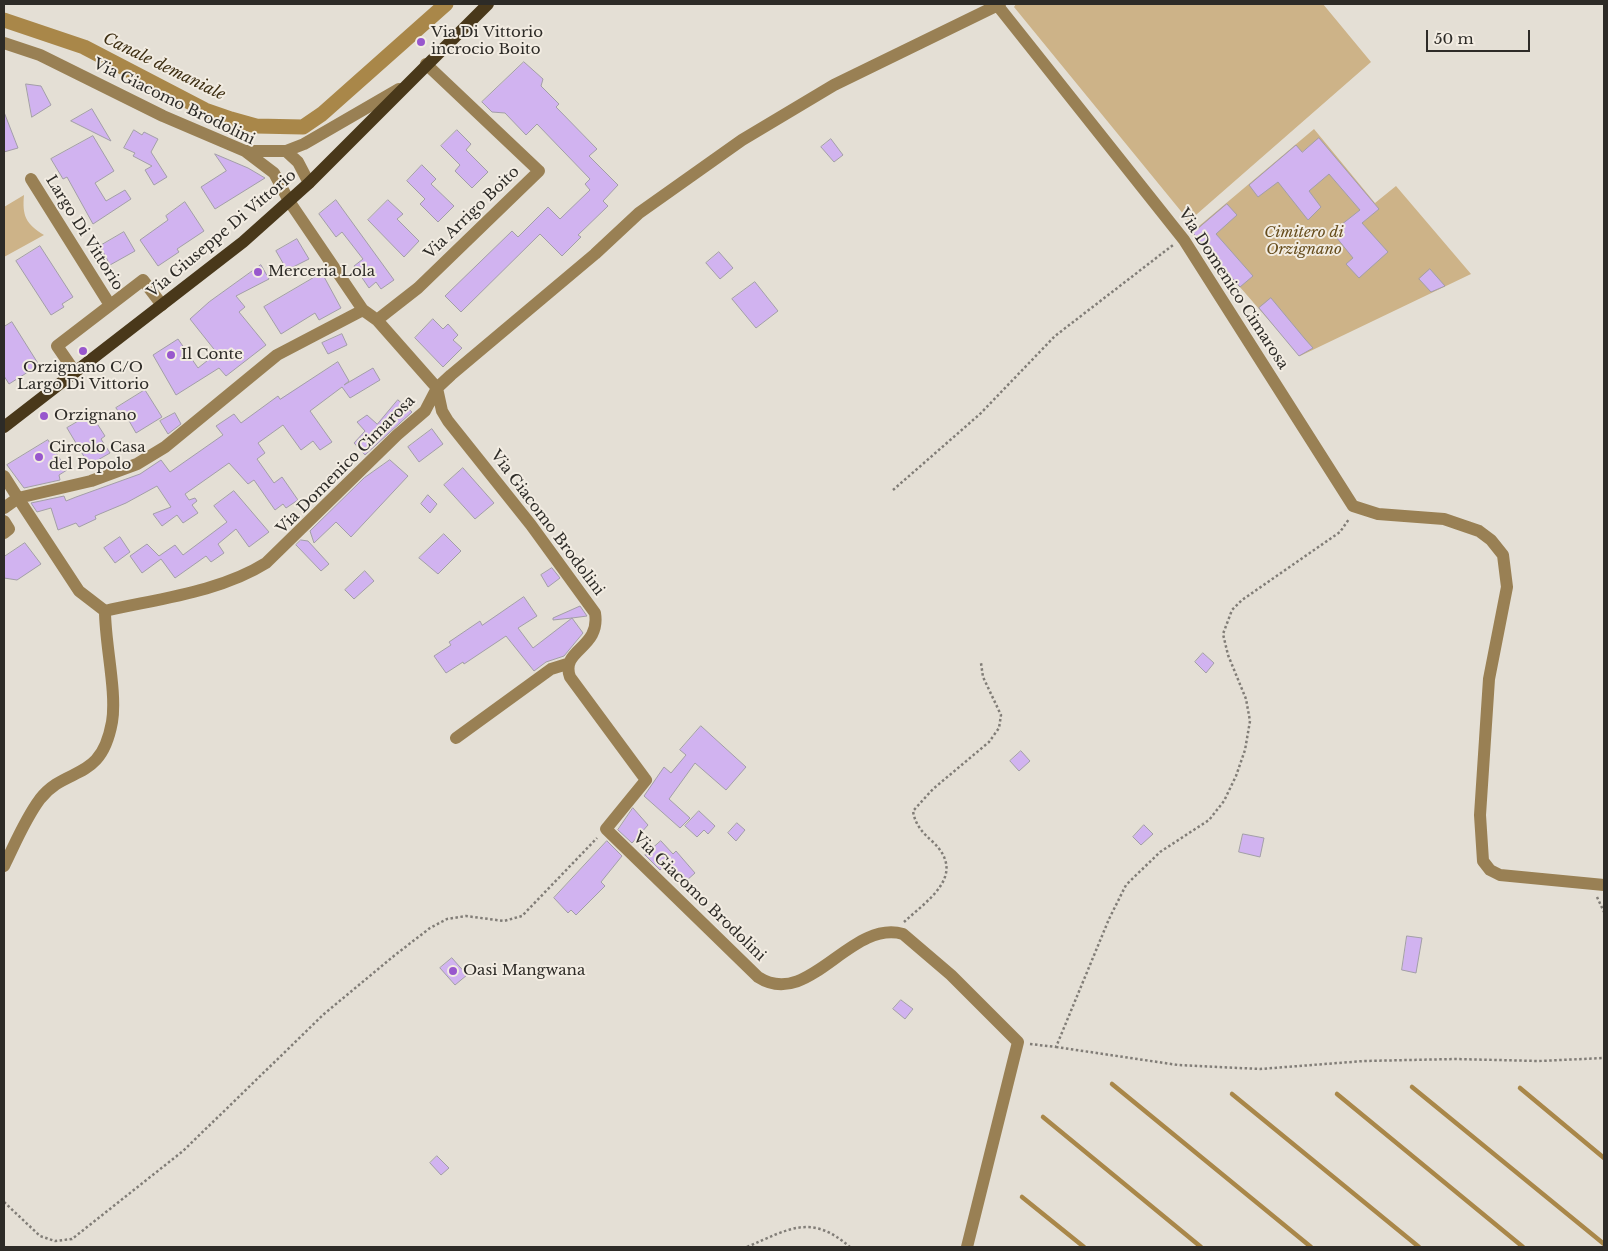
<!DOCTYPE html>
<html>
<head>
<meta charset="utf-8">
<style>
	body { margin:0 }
	#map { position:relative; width:1608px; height:1251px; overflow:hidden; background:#e4dfd5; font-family:"Libre Baskerville",serif }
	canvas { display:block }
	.frame { position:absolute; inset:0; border:5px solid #2d2b27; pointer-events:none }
	.scale { position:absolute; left:1426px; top:30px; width:104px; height:22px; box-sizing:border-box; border:2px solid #2d2b27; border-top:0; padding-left:6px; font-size:15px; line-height:18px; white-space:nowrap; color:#2d2b27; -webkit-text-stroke:4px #f2ece2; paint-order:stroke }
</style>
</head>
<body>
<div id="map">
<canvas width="1608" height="1251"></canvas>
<div class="frame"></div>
<div class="scale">50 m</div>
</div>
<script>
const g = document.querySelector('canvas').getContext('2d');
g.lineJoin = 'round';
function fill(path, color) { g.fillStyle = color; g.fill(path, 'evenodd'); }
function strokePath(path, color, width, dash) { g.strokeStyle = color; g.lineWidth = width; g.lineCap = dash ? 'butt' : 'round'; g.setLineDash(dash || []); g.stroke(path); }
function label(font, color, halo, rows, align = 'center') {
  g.font = font + ' "Libre Baskerville",serif'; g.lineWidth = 4; g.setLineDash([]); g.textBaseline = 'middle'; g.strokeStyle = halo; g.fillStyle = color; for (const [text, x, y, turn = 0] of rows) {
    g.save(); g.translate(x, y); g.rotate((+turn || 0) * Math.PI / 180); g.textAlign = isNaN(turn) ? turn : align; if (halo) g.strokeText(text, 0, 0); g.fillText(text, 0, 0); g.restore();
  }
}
fill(new Path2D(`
	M1016,4h307l48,58 -182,159 -175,-214z
	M1314,129l61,74 21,-17 75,88 -171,82 -108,-124z
	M24,195c-2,21 2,29 20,40l-40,22v-50z`), '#cdb388');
strokePath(new Path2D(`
	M1112,1084l199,163
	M1412,1087l192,157
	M1520,1088l84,70
	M1232,1094l187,153
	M1337,1094l186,153
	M1043,1117l158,130
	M1022,1197l62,50`), '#a98749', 4.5);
strokePath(new Path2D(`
	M4,20l80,27 121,63 26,9 25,7 47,1 19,-13 124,-110`), '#a98749', 15);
const building = new Path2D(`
	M524,62l19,17 -2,7 18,18 -3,3 41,42 -8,7 29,29 -15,16 5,5 -30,29 3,2 -19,19 -22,-22 -79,78 -16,-16 67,-65 6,6 30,-30 12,12 30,-29 -5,-6 5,-5 -53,-55 -11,11 -21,-22 -13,-1 -10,-10z
	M26,84l15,2 10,19 -19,12z
	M92,109l19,32 -40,-20z
	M4,112l14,36 -14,4z
	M134,130l8,5 2,-3 14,7 -7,13 16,25 -13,8 -9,-15 7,-4 -19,-10 2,-3 -11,-5z
	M457,130l14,14 -5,6 22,22 -16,16 -17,-17 5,-6 -19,-19z
	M93,136l21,35 -19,12 11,18 19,-11 6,9 -38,25 -26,-47 -4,2 -12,-20z
	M1319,138l60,71 -17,14 26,29 -29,26 -13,-14 7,-6 -21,-26 28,-22 -31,-36 -20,17 12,16 -13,13 -30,-38 -20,15 -9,-12 47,-40 6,7z
	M831,139l12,16 -9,7 -13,-15z
	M215,154l33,14 17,10 -50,31 -14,-22 25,-16z
	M422,165l14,14 -5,5 23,22 -16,16 -18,-18 5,-5 -18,-18z
	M336,200l58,80 -13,9 -5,-7 -7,6 -15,-22 9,-7 -21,-27 -6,5 -17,-23z
	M388,200l15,14 -6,5 22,22 -15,16 -36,-37z
	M185,202l19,29 -27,18 2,3 -21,14 -18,-26 28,-20 -2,-4z
	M1227,204l10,11 -21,19 37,42 -13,11 -47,-54z
	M124,232l11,19 -25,14 -10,-19z
	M297,239l12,20 -22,11 -11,-19z
	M40,246l33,51 -11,7 2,3 -13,8 -35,-54z
	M719,252l14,16 -13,11 -14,-16z
	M261,265l8,14 -33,17 9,11 -6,5 27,33 -40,31 -7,-8 -43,27 -23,-40 25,-16 20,29 19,-15 -27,-34 19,-17z
	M1430,269l15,17 -14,6 -12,-13z
	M322,273l19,35 -22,12 -4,-7 -34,21 -17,-27z
	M755,282l23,29 -22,17 -24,-29z
	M1271,298l34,41 8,9 -14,8 -40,-48z
	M433,319l10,10 5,-5 10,11 -5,5 9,8 -19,19 -28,-29z
	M12,322l27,43 -30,19 -5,-8v-49z
	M342,334l5,11 -19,9 -6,-11z
	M338,362l11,19 -5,4 29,-17 7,12 -30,18 -8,-11 -32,24 22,31 -12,8 -7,-9 -12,9 -18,-25 -25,18 7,10 -8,6 17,24 8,-6 16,23 -12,8 -3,-4 -8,6 -21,-30 -6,4 -19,-21 -44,31 4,6 6,-2 2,3 -5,4 6,8 -15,10 -6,-8 -15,11 -9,-12 18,-7 -14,-21 -31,17 -31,13 1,3 -17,8 -3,-4 -18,7 -7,-22 -14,4 -6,-9 33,-7 2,5 10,-4 64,-23 21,-14 9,12 53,-37 -7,-9 18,-12 7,9 37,-27 2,3z
	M145,390l17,27 -26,16 -8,-14 -3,2 -9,-13z
	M398,400l14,12 -47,43 -11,-12 11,-12 -8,-9 10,-7 10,9z
	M175,413l6,11 -13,10 -8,-13z
	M91,414l14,22 -4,3 9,14 -21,12 -22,-37z
	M432,429l11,15 -24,18 -11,-15z
	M48,440l19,30 -8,5 1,5 -36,8 -17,-23z
	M390,460l18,16 -57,61 -15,-15 -22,21 -4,-12 54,-53z
	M463,468l31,35 -19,16 -31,-34z
	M234,491l35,41 -20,15 -13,-18 -18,15 6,9 -13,9 -5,-6 -31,22 -14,-19 -19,14 -12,-17 17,-12 12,12 16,-11 8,10 44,-33 -13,-16z
	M428,495l9,9 -7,9 -9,-9z
	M444,534l17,17 -23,23 -19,-16z
	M120,537l10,15 -15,11 -11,-15z
	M301,540l7,1 21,23 -8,7 -25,-26z
	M25,543l16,21 -24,16 -13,-2v-21z
	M552,568l8,10 -12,9 -7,-12z
	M365,571l9,10 -20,18 -9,-9z
	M524,597l13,19 -19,12 15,20 39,-30 -19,2v-2l27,-12 7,10 -15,2 11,15 -19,23 -18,6 -12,9 -28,-35 -42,28 -1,-2 -17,11 -12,-17 17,-11 -2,-3 31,-21 2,4z
	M1203,653l11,10 -8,10 -11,-11z
	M701,726l45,41 -20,23 -31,-27 -26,36 21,19 -10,10 -36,-32 20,-29 7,6 15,-18 -6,-5z
	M1021,751l9,10 -11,10 -9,-10z
	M633,808l15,17 -16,18 -14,-13z
	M699,811l16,15 -7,8 -4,-4 -7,7 -12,-11z
	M737,823l8,7 -9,11 -8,-8z
	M1144,825l9,9 -12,11 -8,-8z
	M1243,834l21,4 -4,19 -21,-5z
	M607,841l15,15 -21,26 4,4 -29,29 -5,-5 -3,3 -14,-15z
	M661,841l12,13 3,-3 19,22 -9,8 -17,-19 -9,8 -15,-15z
	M1407,936l15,2 -6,35 -14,-3z
	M452,958l15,17 -12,10 -15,-17z
	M901,1000l12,9 -8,10 -12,-10z
	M437,1156l12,12 -8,7 -11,-12z`);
fill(building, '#d1b3f0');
strokePath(building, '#a29ea7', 1);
strokePath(new Path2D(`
	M893,490l87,-76 75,-78 118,-91
	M1597,897l7,15
	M904,922c25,-23 63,-47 29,-80 -10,-9 -18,-17 -20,-31l20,-22 56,-47 10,-14 2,-13 -18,-38 -2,-14
	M1030,1044l26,3 53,-128 17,-34 34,-33 49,-32 15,-19 12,-25 9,-26 5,-29 -4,-22 -18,-44 -5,-21 9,-24 10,-10 98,-68 9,-13
	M1056,1047l122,18 82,4 104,-8 91,-2 84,2 65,-3
	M4,1202l36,34 15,5 17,-2 111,-88 141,-137 71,-59 35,-27 17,-9 19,-3 38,5 18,-5 75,-78
	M747,1247c42,-18 64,-34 103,0`), '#817d77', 2.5, [2.5, 2.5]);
strokePath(new Path2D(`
	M998,6l186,234 169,266 25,8 66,5 35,12 12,9 12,15 4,32 -18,92 -9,136 3,46 7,9 10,5 104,10
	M4,43l36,12 123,61 82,35 29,22 15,28 74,109 14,10 60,68 5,23 6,10 83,104 64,88c6,36 -35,36 -25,64l76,103 -40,49 152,148c51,33 92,-58 145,-43l48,41 67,67 -51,205
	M245,151h41l18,-7 95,-55
	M286,151l12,11 11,21
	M31,179l79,126
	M377,320l41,-32 121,-117 -113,-107
	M75,372l-18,-26 86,-66 19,25
	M4,476l14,22 73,-17 46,-17 28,-17 112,-92 86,-45
	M4,508l14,-10 61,93 26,20
	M4,521l5,8 -5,4
	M456,738l95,-69 16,-5
	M4,866c11,-22 21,-47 36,-67 27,-34 61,-16 72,-77 5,-30 -7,-78 -7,-111 52,-12 115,-19 161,-48l131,-128 28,-24 12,-23 14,-13 144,-121 44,-41 103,-73 92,-55 166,-81`), '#998054', 12);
strokePath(new Path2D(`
	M4,427l239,-185 66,-59 179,-179`), '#49381a', 12);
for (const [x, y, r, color] of [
	[421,42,5,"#9857cd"],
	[258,272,5,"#9857cd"],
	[83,351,5,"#9857cd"],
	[171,355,5,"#9857cd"],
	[44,416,5,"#9857cd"],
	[39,457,5,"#9857cd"],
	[453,971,5,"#9857cd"]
]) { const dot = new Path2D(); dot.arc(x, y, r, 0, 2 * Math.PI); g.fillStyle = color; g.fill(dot); strokePath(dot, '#f2ece2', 2); }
label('15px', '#2d2b27', '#f2ece2', [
	["Via Di Vittorio",431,33],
	["incrocio Boito",431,50],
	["Merceria Lola",268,272],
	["Il Conte",181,355],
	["Orzignano C/O",83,368,"center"],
	["Largo Di Vittorio",83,385,"center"],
	["Orzignano",54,416],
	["Circolo Casa",49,448],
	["del Popolo",49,465],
	["Oasi Mangwana",463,971]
], 'left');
label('15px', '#2d2b27', '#f2ece2', [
	["Via Giacomo Brodolini",174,102,26],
	["Via Arrigo Boito",472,213,-44],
	["Largo Di Vittorio",84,233,58],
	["Via Giuseppe Di Vittorio",222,234,-40],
	["Via Domenico Cimarosa",1233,289,57],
	["Via Domenico Cimarosa",346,465,-45],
	["Via Giacomo Brodolini",547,523,53],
	["Via Giacomo Brodolini",699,897,44]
]);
label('italic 15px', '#664d1d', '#f2ece2', [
	["Cimitero di",1304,233],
	["Orzignano",1304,250]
]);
label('italic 16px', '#3d2e12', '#f2ece2', [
	["Canale demaniale",164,67,26]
]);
</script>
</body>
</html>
